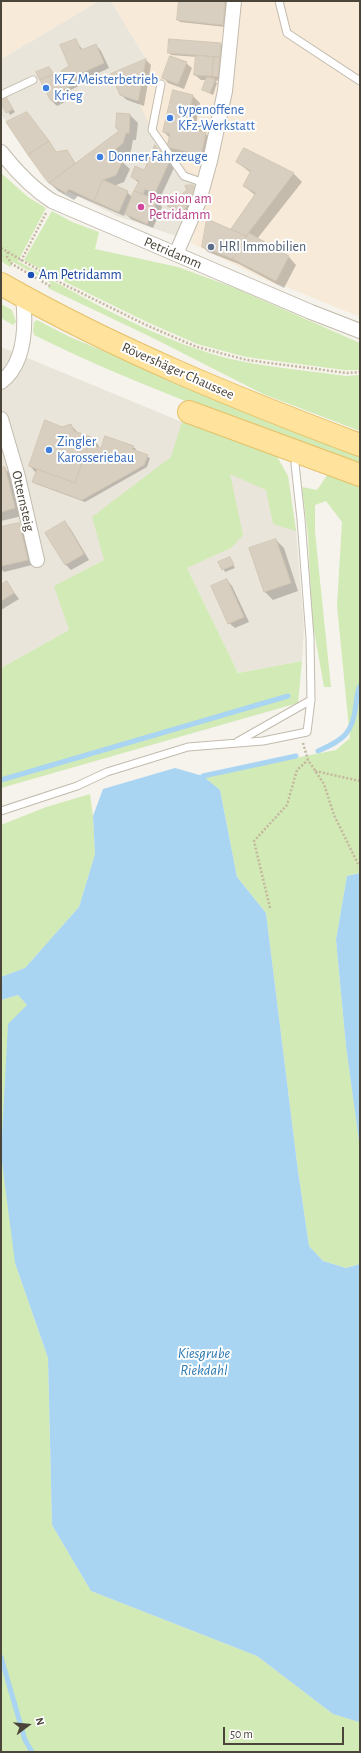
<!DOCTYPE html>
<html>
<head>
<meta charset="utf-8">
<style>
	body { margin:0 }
	#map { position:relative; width:361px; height:1753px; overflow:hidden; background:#f6f3ec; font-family:"Alegreya Sans",sans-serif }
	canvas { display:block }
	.frame { position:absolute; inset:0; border:2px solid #4b4439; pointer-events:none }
	.north { position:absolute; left:8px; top:1705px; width:40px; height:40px; -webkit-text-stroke:3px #fff; paint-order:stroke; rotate:74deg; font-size:11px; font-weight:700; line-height:16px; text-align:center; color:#4b4439 }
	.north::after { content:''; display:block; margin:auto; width:14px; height:18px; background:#4b4439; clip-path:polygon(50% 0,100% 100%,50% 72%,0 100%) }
	.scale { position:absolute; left:223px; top:1727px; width:121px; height:18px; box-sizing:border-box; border:2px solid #4b4439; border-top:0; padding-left:5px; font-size:12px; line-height:14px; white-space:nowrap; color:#4b4439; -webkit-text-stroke:3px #fff; paint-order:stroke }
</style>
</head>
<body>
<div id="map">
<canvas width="361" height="1753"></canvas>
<div class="frame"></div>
<div class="north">N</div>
<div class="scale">50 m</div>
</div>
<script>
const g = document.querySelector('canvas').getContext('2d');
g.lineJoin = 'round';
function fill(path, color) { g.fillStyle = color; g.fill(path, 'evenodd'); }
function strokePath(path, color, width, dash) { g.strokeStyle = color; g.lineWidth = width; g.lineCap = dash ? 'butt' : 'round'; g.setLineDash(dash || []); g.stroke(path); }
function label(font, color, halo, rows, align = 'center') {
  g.font = font + ' "Alegreya Sans",sans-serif'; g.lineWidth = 4; g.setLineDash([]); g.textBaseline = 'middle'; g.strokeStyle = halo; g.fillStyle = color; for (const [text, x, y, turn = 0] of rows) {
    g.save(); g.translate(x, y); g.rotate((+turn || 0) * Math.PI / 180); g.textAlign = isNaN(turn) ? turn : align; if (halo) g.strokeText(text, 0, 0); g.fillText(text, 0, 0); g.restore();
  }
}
fill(new Path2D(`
	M99,1h12l35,58 -8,42 62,81 -3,11 -21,43 -59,-20 -48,-24 -5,2 -15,-10 -6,-6 -42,-64v-55z
	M1,347l181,75 94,33 12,21 8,55 8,96 -2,34 -64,12 -51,-105 44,-20 -127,12 -49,26 14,44 -68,38z`), '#eae5da');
fill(new Path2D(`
	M1,1h98l-98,58z
	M111,1h249v316l-81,-33 -1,2 -87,-43 18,-57 -25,-10 -32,-46 -14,-29 8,-42z`), '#f7ead8');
fill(new Path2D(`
	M1,173l27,24 18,11 -28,53c56,32 118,67 179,88 47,17 99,20 149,27l14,-1v56l-97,-37 -110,-56 -105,-50 3,-5 -38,-21 -3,5 -9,-6z
	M52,211l20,11 27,10 -4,17 83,18 57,21 125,55v27h-16l-98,-13 -49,-13 -50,-22 -92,-45 -31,-17z
	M1,304l11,6 4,12 -3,3 -12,-7z
	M37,320l33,17 143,60 147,57v12c-110,-41 -221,-79 -326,-131l-1,-5 1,-8z
	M182,422l94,33 12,21 8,55 -23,-7 -7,-34 -36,-16 13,61 -12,13 -44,20 51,105 64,-12 -4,42 -297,85v-120l68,-38 -15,-44 50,-26 -12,-43 79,-60z
	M328,474l32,11v388l-13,3 -11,64 10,106 14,103v115l-14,4 -23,-7 -14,-15 -11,-75 -32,-258 -29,-36 -17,-87 -17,-14 133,-26 14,-12 -13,-132 5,-84 -16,-21 -11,4v27l16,155h-7l-12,-68 -4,-83 -6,-49 15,3z
	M90,794l3,22 2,38 -16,53 -54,61 -24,9v-152l45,-18z
	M18,995l9,10 -12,258 33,95 4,167 39,66 166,65 76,58 27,8v30h-359v-752z`), '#d2eab5');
fill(new Path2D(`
	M175,768l28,8 17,14 17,87 29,36 32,258 11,75 14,15 23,7 14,-4 -1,458 -26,-8 -76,-58 -166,-65 -39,-66 -4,-167 -33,-95 -14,-109 7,-130 19,-19 -9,-10 -17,5v-23l24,-9 54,-61 16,-53 -2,-38 10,-27z
	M360,873v276l-14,-103 -10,-106 11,-64z`), '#a9d4f2');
fill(new Path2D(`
	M180,1h47l-2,26 -45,-5 -2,-2z
	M75,40l8,10 13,-5 5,6 8,17 -30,14 -2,1 2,3 -13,6 5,7 -14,7 -6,-6 -2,-32 12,17 6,-3z
	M221,44l2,2 -3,33h-2l-1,2h-2l2,2 -4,12 -10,-5 3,-10h-5l-6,-5 2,-18 -26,-2 -2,-3z
	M146,60l5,5 -7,41 -17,-6 -6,-5z
	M186,63l6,5 -8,21 -16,-6 -5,-6z
	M193,96l7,7 -4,21 6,7v2h3l8,8 -5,21 -33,-7 -7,-8 2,-9 -6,-6z
	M1,99l7,2 7,11 -5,3z
	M130,115l8,8 -2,17h-3l-2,11 -11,9 10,9 -6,13 -10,4 13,6 6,6 6,-15 -7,-6 12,-6 16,-20 14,17 -14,30 -9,-5 -2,5 8,3 5,6 -9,21 -22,-9 -6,-6 -1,3 -46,-20 -4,4 -16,-9 -8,-8 -43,-61 50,31 12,1 7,10 44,-33z
	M245,149l49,25 8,8 -45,57 32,18 7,8 -12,23 -45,-24 -31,-12 -5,-5 28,-17 25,-34 -12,-10 7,-13 -14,-11z
	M193,186l8,8 -11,27 -14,-8 -7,-7z
	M71,425l8,9 12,4 8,8 -1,2 3,1 32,-2 3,2 -1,2 15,7 -3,9 -62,35 -49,-18 -3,-2 3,-9 -6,-7 32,-38z
	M1,469h4l8,7 9,40 -21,5z
	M65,523l5,5 19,32 -18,10 -5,-5 -19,-32z
	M18,524l6,6 8,35 -28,7 -3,-3v-41z
	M276,540l8,8 14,43 -25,9 -8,-8 -15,-43z
	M229,558l6,10 -10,4 -5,-9z
	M227,580l5,6 17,36 -14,6 -6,-5z
	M7,583l12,16 -18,11v-24z`), '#0003');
strokePath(new Path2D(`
	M318,751c26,-11 35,-18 38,-47 1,-6 1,-13 4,-18
	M203,776l93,-20
	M1,780l287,-84
	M1,1657l24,83 7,12`), '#a9d4f2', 5);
const building = new Path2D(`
	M179,1h46l-2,24 -46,-5z
	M76,39l4,10h4l12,-5 8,19 -31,14 -7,5 -5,-11 8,-5 -9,-21z
	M169,39l52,4 -1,14 -52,-4z
	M196,55l18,2 -2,19 -18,-1z
	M170,56l17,6 -9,22 -16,-6z
	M214,57h6l-2,20 -6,-1z
	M146,59l-8,42 -18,-6 -9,-21z
	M49,67l5,7 -14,6 -4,-8z
	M54,74l8,16 3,-1 2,4 -16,8 -11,-21z
	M73,77l4,7 -15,6 -3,-5z
	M207,77l8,2 -5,14 -8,-3z
	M173,90l20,5 -6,26 8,1 -2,8 13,2 -5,23 -34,-8 3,-13 -7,-2z
	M6,97l7,12 -7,4 -5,-9v-6z
	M27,112l22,29 -21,14 -22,-33z
	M117,113l13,1 -1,19h-3l-3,10 -13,11 13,6 -7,15 -13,5 -9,21 -25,-12 -3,4 -17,-10 70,-52 -3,-3z
	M49,141l7,11 11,-2 8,13 -26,20 -21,-28z
	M155,145l14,17 -14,31 -10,-4 -2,5 -9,-3 5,-10 -8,-4 4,-11 9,4z
	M244,148l50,25 -48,63 -15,-7 25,-36 -13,-7 8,-15 -15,-9z
	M103,180l25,11 -9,21 -25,-11z
	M187,185h6l3,7 -14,22 -15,-8 20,-16 -2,-4z
	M134,191l23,9 -10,24 -22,-10z
	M207,219l39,17 -13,23 -31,-12z
	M249,233l40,23 -13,25 -43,-22z
	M45,420l17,7 9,-3 3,7 17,6 -16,46 -46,-17z
	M105,436l29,10 -2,3 16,6 -4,10 -62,35 -50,-18 5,-13 38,14 14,-39 12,4z
	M5,467l10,41 -14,4v-44z
	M65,521l19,33 -19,11 -20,-32z
	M19,523l9,37 -27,6v-39z
	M276,539l15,44 -27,9 -15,-44z
	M230,557l4,8 -12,5 -4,-8z
	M227,579l17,38 -16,7 -17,-38z
	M7,581l7,12 -13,8v-16z`);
fill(building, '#d8cfc1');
strokePath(building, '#d3c7b4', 1);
const service = new Path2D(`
	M279,1l8,32 73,48
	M161,84l-9,46 32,46 20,7
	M1,95l32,-15
	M237,742l74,-42
	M1,811l76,-25 30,-14 81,-25 75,-6 44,-9 4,-32 -1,-62 -9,-119 -6,-55 2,-9`);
const minor = new Path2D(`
	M1,152c15,19 31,36 51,49l259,111 49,19
	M176,254l23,-53 11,-40 15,-70 9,-90
	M1,382c25,-19 25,-57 22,-85
	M1,419l17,58 19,83`);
const primary = new Path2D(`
	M1,284c114,65 236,115 359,161
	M189,412l171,63`);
strokePath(service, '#c2bbae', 9);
strokePath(minor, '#c2bbae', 16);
strokePath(primary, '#e6c16a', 24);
strokePath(new Path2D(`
	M1,248l60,35 85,42 51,22 50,13 100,13 13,-1
	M8,252l-1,5 5,7 38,22
	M21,261l25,-48
	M303,743l5,17 16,24 10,31 24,49
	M315,771l45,10
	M270,908l-16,-67 33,-36 10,-35 11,-10`), '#c4b79f', 2.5, [2, 2]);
strokePath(service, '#fff', 7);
strokePath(minor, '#fff', 14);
strokePath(primary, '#ffe39c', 22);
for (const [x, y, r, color] of [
	[46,88,4,"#3f7fe0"],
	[170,118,4,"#3f7fe0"],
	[100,157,4,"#3f7fe0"],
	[141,207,4,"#d1479c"],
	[211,247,4,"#5c6f8a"],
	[31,275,4,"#1a4fb4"],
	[49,450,4,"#3f7fe0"]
]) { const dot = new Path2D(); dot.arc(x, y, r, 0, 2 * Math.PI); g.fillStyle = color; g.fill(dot); strokePath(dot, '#fff', 1.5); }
label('14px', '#366cbe', '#fff', [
	["KFZ Meisterbetrieb",54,80],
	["Krieg",54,96],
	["typenoffene",178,110],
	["KFz-Werkstatt",178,126],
	["Donner Fahrzeuge",108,157],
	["Zingler",57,442],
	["Karosseriebau",57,458]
], 'left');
label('14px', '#b23c85', '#fff', [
	["Pension am",149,199],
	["Petridamm",149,215]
], 'left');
label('14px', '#4e5e75', '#fff', [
	["HRI Immobilien",219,247]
], 'left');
label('14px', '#4b4439', '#fff', [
	["Petridamm",173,253,23],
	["Rövershäger Chaussee",178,371,24],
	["Otternsteig",23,501,77]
]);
label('14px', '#164399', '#fff', [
	["Am Petridamm",39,275]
], 'left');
label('italic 15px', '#2e7ab2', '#fff', [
	["Kiesgrube",204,1353],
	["Riekdahl",204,1370]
]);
</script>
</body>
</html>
